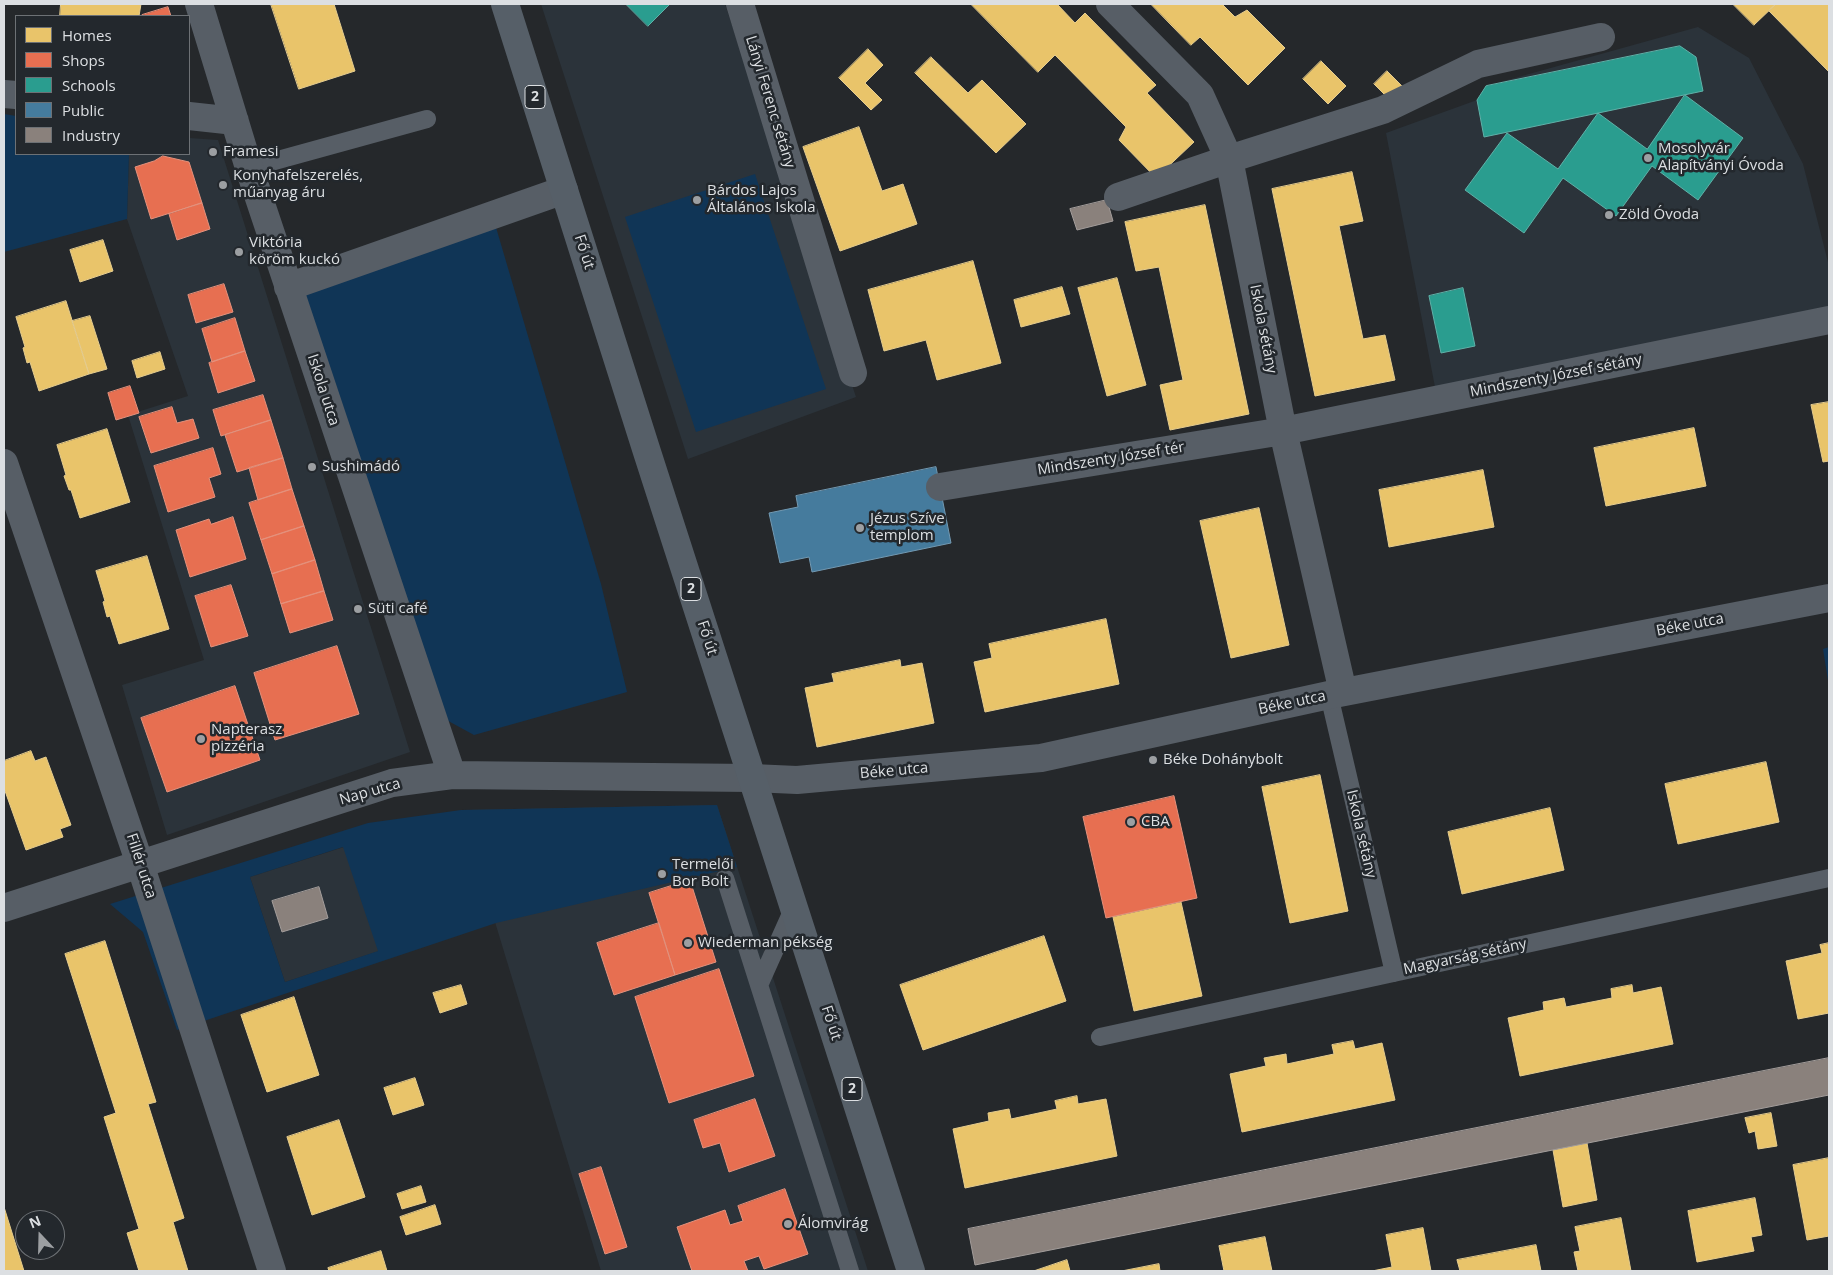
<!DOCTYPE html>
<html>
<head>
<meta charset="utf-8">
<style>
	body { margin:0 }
	#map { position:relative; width:1833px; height:1275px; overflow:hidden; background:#25282b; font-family:"Open Sans",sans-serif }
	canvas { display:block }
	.frame { position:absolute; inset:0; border:5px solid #dcdfe2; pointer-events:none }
	.legend { position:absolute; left:15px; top:15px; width:175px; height:140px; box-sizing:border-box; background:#23282d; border:1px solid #6d7175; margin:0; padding:6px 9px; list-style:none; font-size:15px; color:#dcdfe2 }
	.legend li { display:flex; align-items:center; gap:10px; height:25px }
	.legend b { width:25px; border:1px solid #6d7175 }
	.north { position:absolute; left:15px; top:1210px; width:50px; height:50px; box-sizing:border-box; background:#23282d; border:1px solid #6d7175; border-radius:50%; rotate:339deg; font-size:14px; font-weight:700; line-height:20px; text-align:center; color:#dcdfe2 }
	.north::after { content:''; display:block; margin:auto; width:18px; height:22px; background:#9c9fa2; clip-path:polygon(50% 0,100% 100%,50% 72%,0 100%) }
</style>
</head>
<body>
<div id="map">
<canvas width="1833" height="1275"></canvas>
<div class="frame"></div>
<ul class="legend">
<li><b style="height:14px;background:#e9c46a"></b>Homes</li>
<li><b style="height:14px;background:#e76f51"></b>Shops</li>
<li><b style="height:14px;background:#2a9d8f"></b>Schools</li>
<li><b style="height:14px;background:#457b9d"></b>Public</li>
<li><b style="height:14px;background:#8a817c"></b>Industry</li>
</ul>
<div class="north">N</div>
</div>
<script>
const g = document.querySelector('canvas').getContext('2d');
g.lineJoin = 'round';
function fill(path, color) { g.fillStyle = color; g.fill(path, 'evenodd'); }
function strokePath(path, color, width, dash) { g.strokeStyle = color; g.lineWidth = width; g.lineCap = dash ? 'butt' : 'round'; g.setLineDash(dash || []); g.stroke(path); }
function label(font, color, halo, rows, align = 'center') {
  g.font = font + ' "Open Sans",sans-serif'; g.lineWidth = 5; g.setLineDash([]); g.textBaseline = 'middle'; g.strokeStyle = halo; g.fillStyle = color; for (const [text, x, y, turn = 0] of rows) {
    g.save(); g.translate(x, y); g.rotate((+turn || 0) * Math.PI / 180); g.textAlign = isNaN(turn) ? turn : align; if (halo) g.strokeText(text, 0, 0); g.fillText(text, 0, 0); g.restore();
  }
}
fill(new Path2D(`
	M541,4h184l131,393 -168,62z
	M1698,27l51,31 54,106 26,102v44l-394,77 -49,-254 91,-33 9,-14z
	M189,138l29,2 192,612 -243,83 -45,-150 82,-25 -76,-245 60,-19 -61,-177 2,-65h60z
	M717,805l151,466h-267l-140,-461z
	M344,847l35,104 -94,31 -35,-105z`), '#2b333a');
fill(new Path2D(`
	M4,114l12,2v38h113l-2,65 -123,33z
	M755,174l71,215 -130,43 -71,-215z
	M495,224l106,360 26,108 -153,43 -44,-24 -131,-418z
	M1829,647v40l-6,-38z
	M717,805l20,62 -241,56 -319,107 -34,-98 -33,-28 258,-81 93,-13zM343,847l35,104 -93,31 -35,-105z`), '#103556');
const homes = new Path2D(`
	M61,4h80l-2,12h-79z
	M271,4h63l21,67 -56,18z
	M971,4h86l18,19 10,-10 71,72 -9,8 47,49 -38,36 -37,-38 7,-13 -71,-72 -17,17z
	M1151,4h71l13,13 12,-7 38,38 -37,37 -48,-48 -9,8z
	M1733,4h43l-22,21z
	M1776,4h53v68l-60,-61z
	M868,49l15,16 -18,18 17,17 -11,10 -32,-32z
	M931,57l37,36 14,-13 44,44 -30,29 -81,-80z
	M1321,61l25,25 -18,18 -25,-25z
	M1387,71l16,16 -13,13 -16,-16z
	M859,127l23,64 21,-7 14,40 -77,27 -37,-104z
	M1352,172l11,49 -24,5 24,113 22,-4 10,45 -80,16 -43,-207z
	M1205,205l44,209 -79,16 -10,-45 23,-5 -24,-113 -23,4 -11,-49z
	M103,240l10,31 -33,11 -10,-32z
	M973,261l28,102 -64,17 -11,-40 -42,11 -16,-61z
	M1117,278l29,107 -39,11 -29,-108z
	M1062,287l8,27 -49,13 -7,-27z
	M66,301l23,73 -50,17 -9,-29 -3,1 -4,-15 2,-1 -9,-30z
	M90,316l17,53 -18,5 -17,-53z
	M160,352l5,17 -28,9 -5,-17z
	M1829,402v59l-6,1 -12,-57z
	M1694,428l12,58 -100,20 -12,-58z
	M107,429l23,73 -50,16 -9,-28h-2l-5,-14 2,-1 -9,-30z
	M1483,470l11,57 -105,20 -10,-57z
	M1259,508l30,137 -58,13 -31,-137z
	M147,556l22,73 -50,15 -9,-28 -3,1 -4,-15 2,-1 -9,-30z
	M1106,619l13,65 -134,28 -11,-50 18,-4 -3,-14z
	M900,660l1,7 21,-4 12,60 -117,24 -12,-59 29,-6 -2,-8z
	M31,751l4,10 11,-4 25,68 -11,4 3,8 -37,13 -22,-62v-27z
	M1766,762l13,60 -101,22 -13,-60z
	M1320,775l28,136 -58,12 -28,-136z
	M1550,808l14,62 -102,24 -14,-62z
	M1181,902l21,94 -68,15 -21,-94z
	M1044,936l22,65 -143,49 -23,-65z
	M105,941l51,161 -8,2 36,114 -11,4 15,49h-49l-12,-38 12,-4 -35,-112 12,-4 -51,-159z
	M1829,943v70l-31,6 -12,-58 36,-8 -2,-8z
	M461,985l6,19 -27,9 -7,-20z
	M1632,985l1,8 28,-6 12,57 -153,32 -12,-58 36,-8 -1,-8 21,-4 2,9 46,-9 -1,-9z
	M294,997l25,78 -52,17 -26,-77z
	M1353,1041l2,8 27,-6 13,57 -153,32 -12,-58 36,-8 -2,-8 22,-4 1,10 47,-10 -2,-9z
	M415,1078l9,27 -31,10 -9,-27z
	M1077,1096l1,8 28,-5 11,57 -152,32 -12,-59 36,-8 -1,-8 21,-4 2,10 46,-10 -2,-8z
	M1771,1113l6,33 -19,3 -3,-18 -6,2 -4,-15z
	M339,1120l26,77 -53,18 -25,-78z
	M1587,1143l10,57 -34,7 -10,-57z
	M1829,1158v78l-22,4 -14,-75z
	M421,1186l5,16 -24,7 -5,-15z
	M1755,1198l7,37 -11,2 3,14 -57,11 -9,-51z
	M435,1205l6,19 -35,11 -6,-18z
	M4,1207l20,64h-20z
	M1621,1218l10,53h-53l-4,-19 6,-1 -5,-24z
	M1423,1228l8,43h-59l20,-4 -6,-32z
	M1265,1237l7,34h-48l-5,-25z
	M1536,1245l5,26h-81l-3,-11z
	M381,1251l6,20h-58l-1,-3z
	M1067,1260l3,11h-36z
	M1159,1264l1,7h-38z`);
fill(homes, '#e9c46a');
strokePath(homes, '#e5cc8e', 1);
const shops = new Path2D(`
	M168,7l3,9h-29v-1z
	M163,156l26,6 13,41 -51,16 -16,-52 19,-6z
	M202,203l8,26 -33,11 -8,-26z
	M224,284l9,28 -37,11 -8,-28z
	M235,318l10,33 -33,11 -10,-33z
	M245,351l10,30 -37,12 -9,-30z
	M130,386l9,27 -23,7 -8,-27z
	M263,395l8,25 -50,16 -8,-26z
	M172,407l5,16 16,-4 6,19 -48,15 -12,-36z
	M271,420l12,38 -46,14 -12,-37z
	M213,448l8,26 -12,4 6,19 -47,15 -14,-46z
	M283,458l9,31 -34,11 -9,-32z
	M292,489l12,37 -43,14 -12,-37z
	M233,517l13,42 -56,18 -14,-47 33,-11 2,5z
	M304,526l11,34 -43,14 -11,-34z
	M315,560l9,31 -43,13 -9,-30z
	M231,585l17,51 -37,11 -16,-51z
	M324,591l9,29 -43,13 -9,-29z
	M337,646l22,68 -84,26 -21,-67z
	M235,686l25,74 -93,32 -26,-74z
	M1174,796l23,102 -91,20 -23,-101z
	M690,880l26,82 -41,13 -26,-82z
	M659,923l16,52 -61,20 -17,-52z
	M719,969l35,107 -85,27 -34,-106z
	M755,1099l20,57 -46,16 -9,-29 -17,5 -9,-28z
	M601,1167l26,80 -22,7 -26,-80z
	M785,1189l23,65 -44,15 -5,-13 -15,5 4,10h-56l-15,-44 48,-17 5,15 13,-4 -5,-15z`);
fill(shops, '#e76f51');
strokePath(shops, '#e4917c', 1);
const schools = new Path2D(`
	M626,4h44l-22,22z
	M1680,46l16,11 7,34 -219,46 -7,-37 9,-14z
	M1685,95l58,43 -45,62 -46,-34 -36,50 -53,-38 -39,55 -59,-43 42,-57 51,36 40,-56 49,36z
	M1463,288l12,58 -34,7 -12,-57z`);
fill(schools, '#2a9d8f');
strokePath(schools, '#5fb1a8', 1);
const public = new Path2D(`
	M936,467l15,76 -139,29 -3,-15 -29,6 -11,-50 29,-6 -2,-11z`);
fill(public, '#457b9d');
strokePath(public, '#7299b2', 1);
const industry = new Path2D(`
	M1107,200l6,21 -36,9 -7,-21z
	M319,887l9,31 -46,14 -10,-31z
	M1829,1058v37l-854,170 -7,-36z`);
fill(industry, '#8a817c');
strokePath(industry, '#a39d9b', 1);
strokePath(new Path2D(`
	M249,168l178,-49
	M1329,695l65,278
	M725,878l125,393
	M760,983l34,-76
	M1100,1037l729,-159`), '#575e66', 18);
strokePath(new Path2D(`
	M199,4l50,164 203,607
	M740,4l113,369
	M1110,4l90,91 29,64 54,272 60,261
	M4,94l12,1
	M189,116l46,5
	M1118,197l111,-38 154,-49 95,-46 123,-27
	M288,287l276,-97
	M4,463l136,401 132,407
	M940,487l343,-56 546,-111
	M4,908l388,-125 60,-8 300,3 45,2 244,-22 288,-63 500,-97`), '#575e66', 28);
strokePath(new Path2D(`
	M505,4l142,448 264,819`), '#565f68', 28);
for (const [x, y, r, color] of [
	[213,152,5,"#9c9fa2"],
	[1648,158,5,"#9c9fa2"],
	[223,185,5,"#9c9fa2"],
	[697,200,5,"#9c9fa2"],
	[1609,215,5,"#9c9fa2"],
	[239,252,5,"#9c9fa2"],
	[312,467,5,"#9c9fa2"],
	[860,528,5,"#9c9fa2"],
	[358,609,5,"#9c9fa2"],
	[201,739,5,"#9c9fa2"],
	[1153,760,5,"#9c9fa2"],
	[1131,822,5,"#9c9fa2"],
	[662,874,5,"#9c9fa2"],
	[688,943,5,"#9c9fa2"],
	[788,1224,5,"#9c9fa2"]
]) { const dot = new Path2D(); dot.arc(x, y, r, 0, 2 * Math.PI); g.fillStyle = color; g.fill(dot); strokePath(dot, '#23282d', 2); }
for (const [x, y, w] of [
	[535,97,20],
	[691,589,20],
	[852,1089,20]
]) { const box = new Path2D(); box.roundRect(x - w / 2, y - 11.5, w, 23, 4); g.fillStyle = '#23282d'; g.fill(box); strokePath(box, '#dcdfe2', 1); }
label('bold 14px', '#dcdfe2', null, [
	["2",535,97],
	["2",691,589],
	["2",852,1089]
]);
label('15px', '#dcdfe2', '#23282d', [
	["Lányi Ferenc sétány",770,102,73],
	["Fő út",584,252,72],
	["Iskola sétány",1263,329,79],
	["Mindszenty József sétány",1556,376,-11],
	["Iskola utca",323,390,72],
	["Mindszenty József tér",1111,459,-9],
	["Béke utca",1690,625,-11],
	["Fő út",707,638,72],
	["Béke utca",1292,703,-12],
	["Béke utca",894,771,-5],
	["Nap utca",370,792,-16],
	["Iskola sétány",1361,834,77],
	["Fillér utca",141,866,72],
	["Magyarság sétány",1465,957,-12],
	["Fő út",831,1023,72]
]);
label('15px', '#dcdfe2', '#23282d', [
	["Mosolyvár",1658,149],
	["Alapítványi Óvoda",1658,166],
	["Framesi",223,152],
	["Konyhafelszerelés,",233,176],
	["műanyag áru",233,193],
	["Bárdos Lajos",707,191],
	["Általános Iskola",707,208],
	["Zöld Óvoda",1619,215],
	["Viktória",249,243],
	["köröm kuckó",249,260],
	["Sushimádó",322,467],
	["Jézus Szíve",870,519],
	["templom",870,536],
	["Süti café",368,609],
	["Napterasz",211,730],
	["pizzéria",211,747],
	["Béke Dohánybolt",1163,760],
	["CBA",1141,822],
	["Termelői",672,865],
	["Bor Bolt",672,882],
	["Wiederman pékség",698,943],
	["Álomvirág",798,1224]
], 'left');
</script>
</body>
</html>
